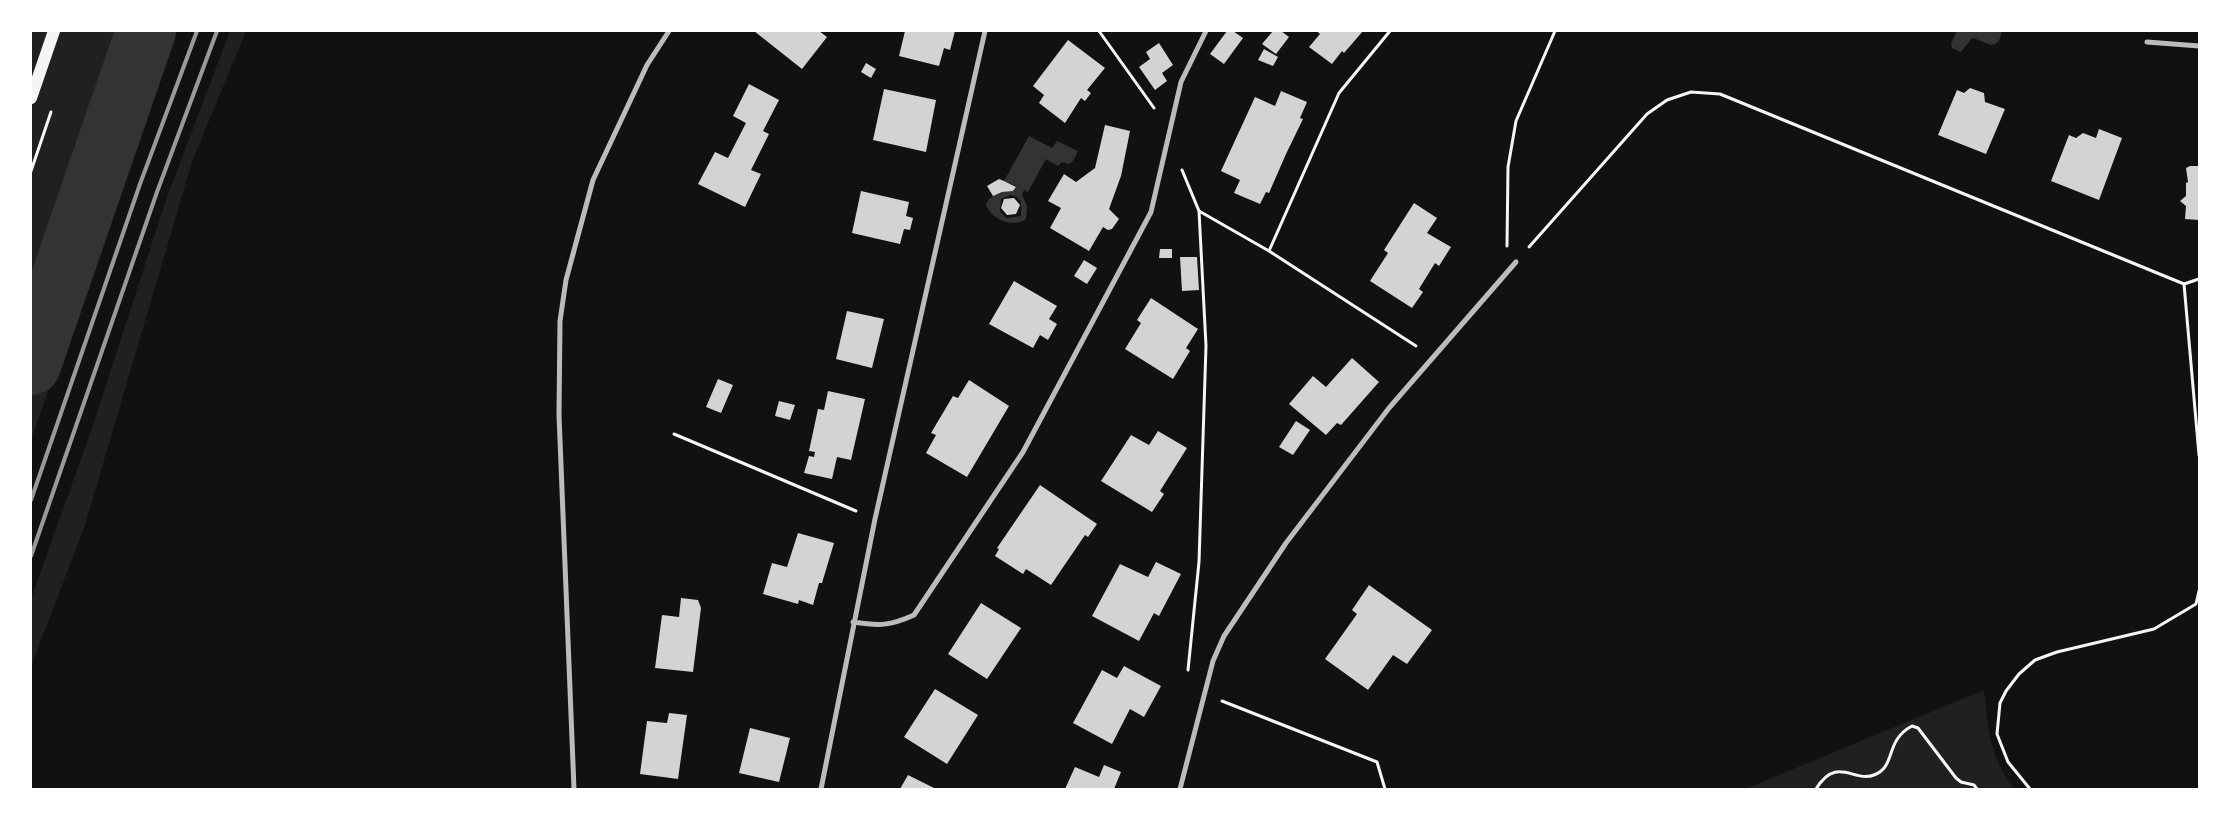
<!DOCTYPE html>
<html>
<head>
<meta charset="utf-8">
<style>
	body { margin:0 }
	#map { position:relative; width:2230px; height:820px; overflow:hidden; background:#111; font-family:"Fira Sans",sans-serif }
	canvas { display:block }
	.frame { position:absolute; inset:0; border:32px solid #fff; pointer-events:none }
</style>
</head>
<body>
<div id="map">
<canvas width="2230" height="820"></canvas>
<div class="frame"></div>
</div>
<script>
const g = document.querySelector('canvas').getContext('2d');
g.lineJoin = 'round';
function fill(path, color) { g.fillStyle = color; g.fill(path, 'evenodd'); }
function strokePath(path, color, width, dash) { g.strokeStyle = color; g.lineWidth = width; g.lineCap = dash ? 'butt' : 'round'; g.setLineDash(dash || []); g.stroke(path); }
fill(new Path2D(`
	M31,31h143l-143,409z
	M230,31h16l-54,131 -107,363 -54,142v-68l61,-171 74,-228z
	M1984,690c5,43 4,62 30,99h-269z`), '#202020');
fill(new Path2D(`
	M1957,31h45c-5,24 -15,10 -30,7l-11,14 -9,-4 -1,-4z
	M1029,136l23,12 5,-7 21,10 -5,10 -4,3 -7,-2 -4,4 -12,-7 -18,33 -4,-2 -2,5 5,11 -1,13c-12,10 -35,0 -40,-14 3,-11 17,-14 28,-14l2,-5 -12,-5zM1011,195l6,2 4,5v14l-15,2 -6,-7 1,-12z`), '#333');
strokePath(new Path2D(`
	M31,365l115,-334`), '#333', 60);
fill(new Path2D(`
	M754,31h65l8,6 -25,32z
	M905,31h50l-5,19 -6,-2 -5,18 -40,-10z
	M1227,31h6l10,7 -19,26 -14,-10z
	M1273,31h8l8,6 -13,17 -14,-10z
	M1317,31h46l-19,22 -2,-2 -10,13 -23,-17 11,-13z
	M1068,40l37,28 -18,22 4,3 -6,8 -4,-3 -16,25 -26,-20 5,-8 -11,-9z
	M1159,43l14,22 -11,8 5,8 -12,9 -16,-23 11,-8 -4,-7z
	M1264,49l14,8 -5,9 -15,-6z
	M866,63l10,6 -5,9 -10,-6z
	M749,84l30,16 -16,31 6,3 -18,36 10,4 -16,33 -47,-23 17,-32 13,6 18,-35 -13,-7z
	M1970,88l14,5 1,9 20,7 -19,45 -48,-19 19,-45 7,3z
	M884,89l52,11 -10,52 -53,-12z
	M1281,91l26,11 -7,16 3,1 -17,35 -17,39 -3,-1 -6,12 -26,-11 6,-13 -19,-9 34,-74 20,9z
	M1105,125l25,6 -9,45 -12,33 10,10 -7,10 -4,1 -5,-3 -14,24 -39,-23 11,-20 -13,-7 16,-27 12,8 19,-14z
	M2099,129l23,9 -23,62 -48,-19 18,-46 7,3 7,-5 13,5z
	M2190,166h9v54l-14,-1 1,-13 -6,-5 6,-5v-13l2,-1 -2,-14z
	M999,179l5,2 12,6 -3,4 -11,1 -9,4 -6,-10z
	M861,191l48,11 -3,14 7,2 -3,12 -6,-1 -4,15 -48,-11z
	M1014,198l6,7 -4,9 -9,1 -6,-7 3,-9z
	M1414,203l23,15 -10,15 24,14 -12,19 -4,-3 -16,26 4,3 -11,16 -42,-27 18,-28 -4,-3z
	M1160,249h12v9h-13z
	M1180,257h17l2,33 -17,1z
	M1084,260l13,8 -10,16 -13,-8z
	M1014,281l43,25 -8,13 8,5 -9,16 -8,-5 -7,13 -44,-24z
	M1151,298l47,31 -12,19 4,3 -17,28 -48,-30 16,-26 -4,-3z
	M847,311l37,8 -12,49 -36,-9z
	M1352,358l27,24 -38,43 -4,-2 -11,12 -37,-31 24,-28 13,11z
	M718,379l15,6 -12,28 -15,-6z
	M969,380l40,26 -42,71 -41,-24 10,-18 -5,-2 22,-37 5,2z
	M828,391l37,8 -14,61 -14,-3 -5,22 -28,-6 5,-17 5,1 1,-5 -6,-1 9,-42 6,1z
	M779,401l16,4 -5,15 -15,-4z
	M1296,421l14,9 -17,25 -14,-8z
	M1158,431l29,17 -27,43 4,3 -12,18 -51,-31 30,-46 18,10z
	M1040,485l57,39 -9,13 -3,-2 -34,50 -25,-16 -3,5 -28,-18 4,-7 -2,-1z
	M798,533l36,10 -12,40h-3l-6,22 -14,-5 -1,4 -35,-10 9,-31 15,4z
	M1156,562l25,12 -22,42 -5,-3 -15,28 -47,-25 28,-52 28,13z
	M1369,585l63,45 -25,34 -14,-9 -25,35 -43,-31 32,-45 -5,-4z
	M681,598l17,2 3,8 -8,64 -38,-4 7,-53 17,2z
	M981,603l40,25 -34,51 -39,-25z
	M1124,666l37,20 -17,31 -14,-8 -18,35 -39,-21 29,-53 15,8z
	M935,689l43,26 -31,49 -43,-27z
	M669,713l18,2 -9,64 -38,-5 7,-53 20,2z
	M750,728l40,10 -11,44 -40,-9z
	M1104,765l17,7 -7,17h-49l10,-22 24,10z
	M908,775l28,14h-36z`), '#d3d3d3');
strokePath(new Path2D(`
	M1099,31l55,77
	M1182,170l17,41 7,135 -7,216 -11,108
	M31,171l20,-59
	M1199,211l70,40 147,95
	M1507,246l1,-79 8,-46 39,-90
	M1529,247l118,-133 20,-14 24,-8 29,2 464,190 15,171
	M1269,251l70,-158 51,-62
	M2184,284l15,-5
	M674,434l182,77
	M1222,701l155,61 8,27
	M1816,789c21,-34 38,-6 58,-14 23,-9 10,-34 38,-49l6,2 38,50 5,4 13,3 3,4
	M2030,789l-22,-27 -11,-28 3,-31 6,-12 13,-17 16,-14 22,-8 97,-23 42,-25 3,-13`), '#f5f5f5', 3);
strokePath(new Path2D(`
	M2147,42l52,4
	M853,622c26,4 37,4 61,-7l109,-163 128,-240 30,-130 25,-51
	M574,789l-15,-374 1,-94 6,-41 27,-100 54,-115 22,-34
	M821,789l54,-270 110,-488
	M1180,789l33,-128 11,-25 62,-93 103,-135 127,-146`), '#bcbcbc', 5);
strokePath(new Path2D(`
	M31,98l23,-67`), '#f5f5f5', 12);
strokePath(new Path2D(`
	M31,500l109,-316 57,-153
	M31,556l126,-364 60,-161`), '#9a9a9a', 4);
</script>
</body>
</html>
